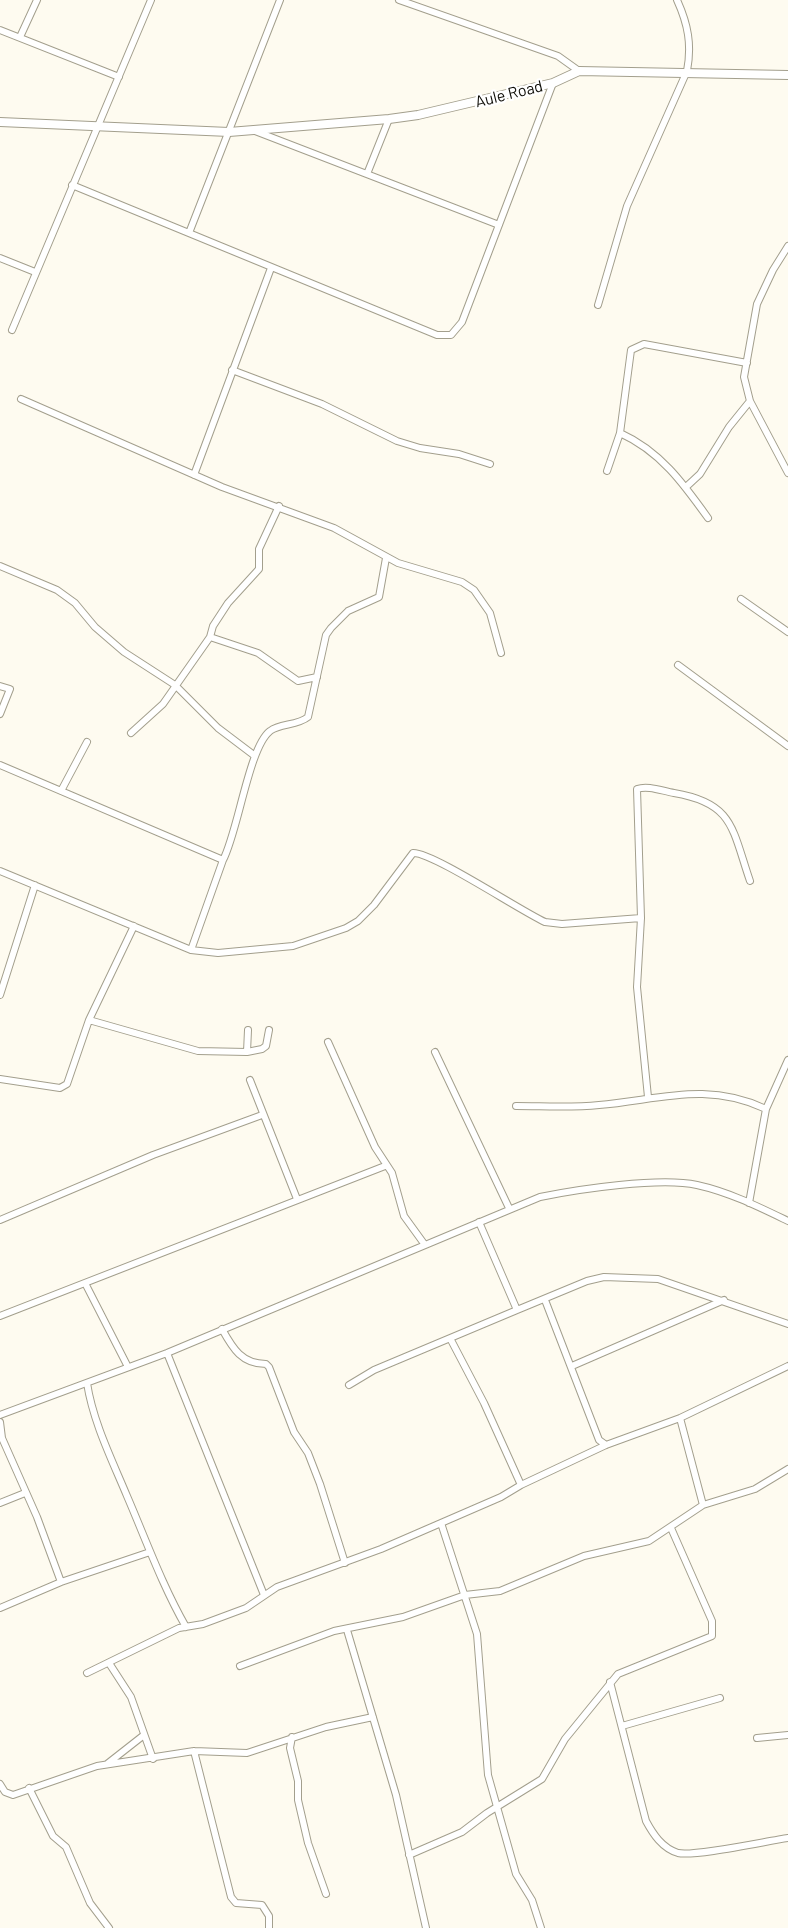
<!DOCTYPE html>
<html>
<head>
<meta charset="utf-8">
<style>
	body { margin:0 }
	canvas { display:block; background:#fefbf0 }
</style>
</head>
<body>
<canvas width="788" height="1928"></canvas>
<script>
const g = document.querySelector('canvas').getContext('2d');
g.lineJoin = 'round';
function strokePath(path, color, width, dash) { g.strokeStyle = color; g.lineWidth = width; g.lineCap = dash ? 'butt' : 'round'; g.setLineDash(dash || []); g.stroke(path); }
function label(font, color, halo, rows, align = 'center') {
  g.font = font + ' Barlow,sans-serif'; g.lineWidth = 4.5; g.setLineDash([]); g.textBaseline = 'middle'; g.strokeStyle = halo; g.fillStyle = color; for (const [text, x, y, turn = 0] of rows) {
    g.save(); g.translate(x, y); g.rotate((+turn || 0) * Math.PI / 180); g.textAlign = isNaN(turn) ? turn : align; if (halo) g.strokeText(text, 0, 0); g.fillText(text, 0, 0); g.restore();
  }
}
const minor = new Path2D(`
	M399,0l159,56 21,15
	M0,30l119,47
	M20,37l17,-37
	M255,131l244,94
	M367,174l22,-55
	M72,185l365,150h14l11,-13 91,-239
	M189,233l91,-233
	M788,246l-15,24 -16,34 -13,73 6,24 38,72
	M0,258l35,14
	M598,305l29,-99 60,-135c5,-26 1,-47 -10,-71
	M12,330l139,-330
	M232,370l90,34 75,37 23,7 39,6 31,10
	M21,399l201,88 112,41 64,35 64,19 12,8 16,23 11,40
	M620,433c40,18 63,50 88,85
	M607,471l13,-38 11,-83 13,-6 103,19
	M194,475l77,-207
	M686,487l14,-13 29,-47 21,-26
	M0,566l57,24 18,13 20,24 29,25 51,33 43,43 37,28
	M741,599l47,33
	M210,637l48,16 40,28 19,-4
	M678,665l110,81
	M0,686l10,3 -10,25
	M131,733l32,-29 47,-67 3,-11 15,-23 31,-34v-20l20,-43
	M0,765l223,95 -32,90
	M61,791l26,-49
	M223,860c15,-28 26,-113 47,-129 10,-8 27,-5 38,-14l18,-82 5,-7 17,-17 31,-14 7,-39
	M0,871l191,79 27,3 75,-7 53,-18 12,-7 16,-16 39,-52c19,-1 106,57 132,69l17,2 79,-6
	M0,995l35,-110
	M89,1020l109,31 49,1 15,-3 4,-3 3,-16
	M328,1042l47,105 17,26 12,43 21,29
	M247,1052l1,-22
	M435,1052l74,156
	M0,1079l60,9 7,-4 22,-64 45,-94
	M250,1080l47,119
	M648,1097l-11,-110 4,-69 -4,-129c11,-4 25,2 37,4 60,10 58,36 76,88
	M516,1106c27,0 55,2 83,-1 60,-5 107,-24 167,4
	M749,1203l17,-94 22,-49
	M0,1220l153,-65 109,-40
	M479,1222l38,88
	M85,1283l43,84
	M545,1300l54,140 7,5
	M0,1316l385,-150
	M222,1329c11,20 20,35 44,35l3,3 25,65 14,21 12,31 25,79
	M451,1340l33,63 37,82 85,-40 74,-27 108,-52
	M167,1353l97,242
	M572,1366l152,-66
	M87,1383c6,39 25,77 40,113 19,44 35,89 59,131
	M349,1385l25,-15 143,-60 70,-29 17,-4 54,2 130,45
	M0,1415l167,-62 373,-156c39,-8 120,-20 157,-12 32,7 62,22 91,36
	M680,1418l23,87
	M0,1422l2,16 35,79 24,65
	M0,1503l25,-10
	M441,1523l36,111 11,141 28,99 16,26 9,28
	M0,1608l61,-26 89,-30
	M347,1630l49,165 30,133
	M109,1663l22,34 22,62
	M240,1666l94,-35 69,-14 62,-22 35,-4 84,-35 65,-15 54,-36 52,-16 33,-20
	M87,1673l92,-45 24,-4 43,-16 31,-21 104,-38 120,-52 20,-12
	M610,1682l36,139c7,13 16,27 32,32 16,4 89,-12 110,-15
	M622,1726l98,-28
	M292,1737l-2,11 8,33v19l10,43 18,51
	M757,1738l31,-3
	M194,1751l37,146 5,6 26,2 7,11v12
	M107,1764l37,-29
	M0,1784l5,8 8,3 84,-29 97,-15 53,2 79,-26 47,-10
	M29,1788l24,48 13,11 24,56 19,25
	M409,1855l53,-23 25,-19 55,-34 23,-40 53,-65 94,-38v-15l-41,-93`);
const tertiary = new Path2D(`
	M0,122l229,10 160,-13 29,-4 135,-32 26,-12 209,4`);
strokePath(minor, '#a39f8d', 8);
strokePath(tertiary, '#a39f8d', 10);
strokePath(minor, '#fff', 6);
strokePath(tertiary, '#fff', 8);
label('16px', '#0d0c06', '#fff', [
	["Aule Road",509,94,-14]
]);
</script>
</body>
</html>
